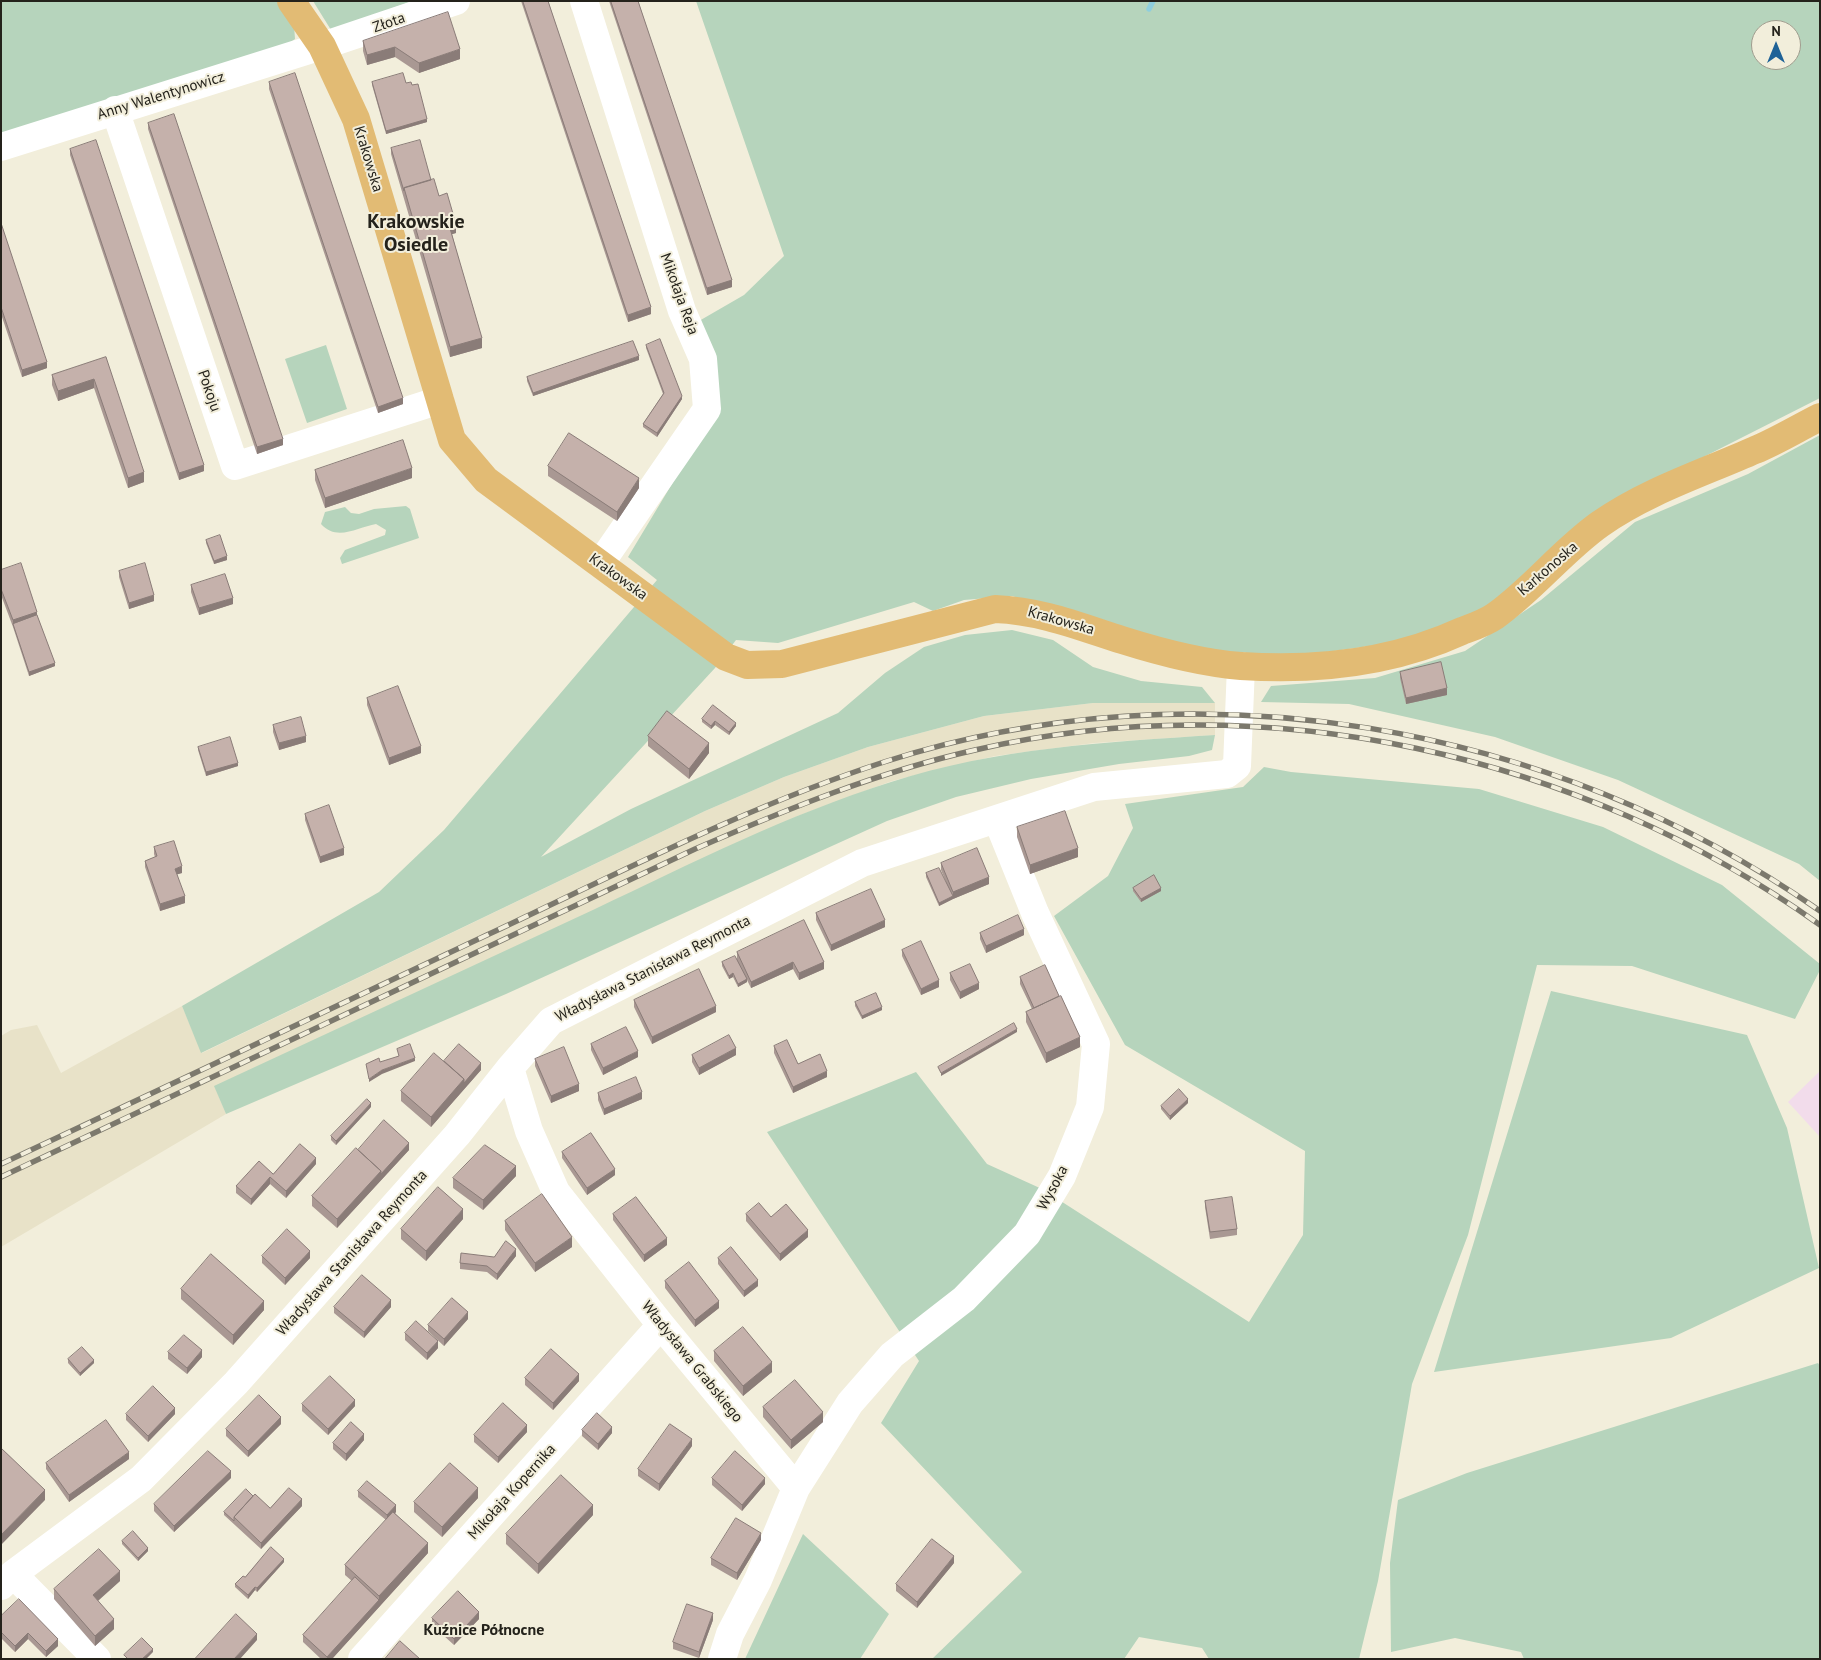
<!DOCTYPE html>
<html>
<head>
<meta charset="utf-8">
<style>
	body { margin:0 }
	#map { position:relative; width:1821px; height:1660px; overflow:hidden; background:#f2eedb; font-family:"PT Sans",sans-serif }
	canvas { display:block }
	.frame { position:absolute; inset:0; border:2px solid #24221b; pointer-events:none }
	.north { position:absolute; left:1751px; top:20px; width:50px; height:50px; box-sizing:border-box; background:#f2eedb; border:1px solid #a09c8e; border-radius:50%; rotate:0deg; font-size:14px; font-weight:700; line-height:20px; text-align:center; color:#24221b }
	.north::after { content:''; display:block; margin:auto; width:18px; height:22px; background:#1f6297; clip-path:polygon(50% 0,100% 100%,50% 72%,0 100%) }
</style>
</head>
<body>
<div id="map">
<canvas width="1821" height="1660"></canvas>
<div class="frame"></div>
<div class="north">N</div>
</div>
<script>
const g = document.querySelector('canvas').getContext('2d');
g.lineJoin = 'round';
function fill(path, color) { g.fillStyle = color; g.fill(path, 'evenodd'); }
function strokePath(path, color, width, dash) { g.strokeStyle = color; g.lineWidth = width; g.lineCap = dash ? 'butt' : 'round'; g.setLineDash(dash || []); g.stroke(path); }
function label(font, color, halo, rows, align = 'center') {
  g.font = font + ' "PT Sans",sans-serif'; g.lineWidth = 4; g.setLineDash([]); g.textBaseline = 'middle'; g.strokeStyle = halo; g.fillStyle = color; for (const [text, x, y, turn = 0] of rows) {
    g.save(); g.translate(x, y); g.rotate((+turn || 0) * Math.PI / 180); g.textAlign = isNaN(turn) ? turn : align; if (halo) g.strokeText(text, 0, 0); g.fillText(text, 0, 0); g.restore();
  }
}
fill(new Path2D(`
	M1820,1071v66l-32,-35z`), '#f2dceb');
fill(new Path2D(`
	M1093,703h122v32l-121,8 -99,13 -103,25 -94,35 -583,271 11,27 -225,133v-211l10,-6 26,-5 24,48 121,-67 20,47 503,-242 79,-34 84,-30 116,-31z`), '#e8e2c8');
fill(new Path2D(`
	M1,1h276l17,24 1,14 -10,7 -284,90z
	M313,1h100l-82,29z
	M696,1h1124v397l-158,80 -174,129 -46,20 -51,16 -78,11 -52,1 -63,-3 -186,-56 -48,4 -31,11 -19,-9 -136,41 -42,-3 -21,28 -174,189 90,-48 207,-96 47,-40 39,-26 41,-12 47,-5 41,10 40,27 48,14 61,6 13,16h-122l-109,13 -116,31 -84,30 -79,34 -504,242 -19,-47 197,-114 65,-62 213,-250 -29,-23 89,-148 -18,-88 45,-26 40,-39zM1761,30h30v30h-30z
	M326,345l21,64 -40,14 -22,-64z
	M1820,435v446l-21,-17 -181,-84 -123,-43 -146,-33 -88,-2 10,-16 104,-8 90,-27 76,-51 94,-78 113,-48z
	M406,506l4,3 9,29 -77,26 -2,-6 5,-8 40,-15 1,-5 -10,-6c-18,3 -39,18 -55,0l4,-12 20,-5 6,6 8,1 15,-5z
	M1215,735l-3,15 -23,6 -70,8 -88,15 -75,18 -69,24 -381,173 -280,120 -12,-28c127,-59 254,-118 381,-177 97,-46 194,-95 296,-127 105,-34 215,-40 324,-47z
	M1264,767l27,5 188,17 124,38 119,58 98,79v6l-25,49 -163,-53 -95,-1 -69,270 -56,149 -34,197 -19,78h-150l-7,-11 -63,-11 -15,22h-192l90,-87 -141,-149 38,-62 -152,-229 149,-60 71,92 55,25 207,133 54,-87 2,-84 -180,-106 -71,-129 54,-40 25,-48 -8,-24 118,-17z
	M1551,991l196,44 40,93 32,140 -148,70 -237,34z
	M1818,1363l2,3v293h-296l-3,-7 -66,-14 -64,14 -1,-89 8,-63 69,-27z
	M803,1534l86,80 -29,45h-115z`), '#b6d4bc');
strokePath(new Path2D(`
	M1149,9l4,-8`), '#8fcedd', 5.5);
strokePath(new Path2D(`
	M584,1l98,310 21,48 4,50 -107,155
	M115,110l120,356 205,-66
	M1,147l321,-101 134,-45
	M510,1068l19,63 27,61 105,133 135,163
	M13,1574l84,85
	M1,1586l12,-12 128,-95 95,-96 221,-248 53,-67 41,-47 311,-158 232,-76 133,-13 10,-8 4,-100
	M362,1659l299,-334
	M722,1659l8,-25 28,-54 38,-92 54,-85 42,-48 72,-56 63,-65 35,-58 28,-69 6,-63 -61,-131 -38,-94`), '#fff', 28);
strokePath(new Path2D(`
	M291,1l31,45 34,73 96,321 34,40 240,177 21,8 35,-1 213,-55c47,2 83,17 127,31 38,12 79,23 119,26 76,5 151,-3 221,-35 11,-4 23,-8 33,-15 38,-27 67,-65 105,-92 47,-33 103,-51 155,-74 22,-9 43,-22 65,-33`), '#e2bb74', 28);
const rail = new Path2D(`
	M1,1164c163,-76 325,-153 488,-230 130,-61 259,-128 395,-172 313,-101 668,-39 936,149
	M1,1177l694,-328c92,-40 183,-77 280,-99 289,-67 605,4 845,175`);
strokePath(rail, '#7c796d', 5.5);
strokePath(rail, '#f2eedb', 4, [11]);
fill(new Path2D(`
	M521,1h27l103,313 -23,8z
	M609,1h29l94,286 -25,8z
	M363,41l97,18 -41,14 -24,-16 -28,8 -4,-14z
	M269,82l134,322 -25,9 -109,-324z
	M372,82l34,1 21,39 -41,12 -14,-49z
	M148,123l135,322 -26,9 -109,-325z
	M391,148l40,32 8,16 17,37 -4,1 30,114 -32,9 -59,-203z
	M70,149l134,322 -25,9 -109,-325z
	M1,223l46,145 -25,9 -21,-63z
	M646,345l36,54 -25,38 -14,-10v-3l20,-30 -17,-46z
	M106,357l38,125 -16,6 -34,-100 -36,13 -6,-16v-10z
	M639,360l-106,36 -6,-15v-4z
	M548,466l91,22 -22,33 -69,-45z
	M315,470l97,8 -87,30 -10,-28z
	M206,540l21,20 -13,4 -8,-21z
	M1,570l36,45 18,51 -26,10 -16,-49 -12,-32z
	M119,571l35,30 -25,8 -10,-32z
	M191,585l42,19 -34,11 -8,-23z
	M1400,672l47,23 -41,9 -6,-26z
	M367,698l54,55 -32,12 -22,-60z
	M702,719l34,7 -7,9 -14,-10 -4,4 -9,-7z
	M273,725l33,17 -27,8 -6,-18z
	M648,736l61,17 -20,26 -41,-33z
	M198,747l40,19 -32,10 -8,-26z
	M305,814l39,41 -24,8 -15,-43z
	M1017,827l61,30 -48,17 -13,-37z
	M154,847l28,26 -5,1 8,29 -25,8 -15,-44v-6l10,-4 -1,-3z
	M941,863l48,21 -36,15v-1v1l-14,7 -13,-29v-4l20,9 -5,-12z
	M1133,888l28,3 -20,11 -8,-11z
	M816,913l69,14 -54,24 -15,-31z
	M980,933l44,2 -38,18 -6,-14z
	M902,950l37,37 -18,8 -19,-39z
	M737,952l87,10v7l-25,11 -6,-11 -42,19 -4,-8v2l-9,5 -5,-10 -4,2 -7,-13v-4l15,-3z
	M950,973l29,16 -19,10 -10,-19z
	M1020,977l60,70 -34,16 -20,-41v-10l6,-3 -12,-25z
	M634,1000l82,12 -64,32 -18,-37z
	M855,1002l27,8 -20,9 -7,-13z
	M591,1044l47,13 -35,18 -12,-25z
	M774,1046l24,18 29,13 -34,16 -19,-40z
	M692,1055h44l-37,20 -7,-13z
	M535,1059l44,32 -28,12 -16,-37z
	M444,1061l37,9 -50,57 -30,-26v-10z
	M598,1093l44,6 -38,16 -6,-15z
	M1188,1103l-18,17 -9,-11v-3z
	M371,1107l-35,38 -5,-5v-4z
	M358,1150h51l-72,78 -25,-22v-10z
	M562,1152l53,23 -28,20 -25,-37z
	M316,1164l-30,34 -16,-14 -19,21 -15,-12v-7l37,-12z
	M516,1176l-33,34 -30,-22v-10z
	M1205,1201l32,28v6l-27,4 -5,-32z
	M613,1214l54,31 -23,17 -31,-42z
	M746,1214l25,3 37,20 -28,24 -34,-40z
	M463,1219l-37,42 -25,-22v-10z
	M505,1221l67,26 -37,25 -30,-42z
	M262,1256l48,2 -25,27 -23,-22z
	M516,1256l-19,24 -10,-8 -27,-3v-6l34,-6z
	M718,1258l40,28 -14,11 -26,-33z
	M665,1281l54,27 -24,19 -30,-39z
	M181,1289l83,21 -31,35 -52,-46z
	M334,1307h57l-27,31 -30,-25z
	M468,1319l-24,27 -16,-15v-6z
	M405,1333l33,15 -11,12 -22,-20z
	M714,1351l58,21 -29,24 -29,-35z
	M168,1352l34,5 -15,17 -19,-15z
	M68,1359l26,4 -14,13 -12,-13z
	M525,1378l54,3 -26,29 -28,-25z
	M302,1404l53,2 -27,29 -26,-24z
	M763,1407l60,15 -32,27 -28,-32z
	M126,1414h49l-27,28 -22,-22z
	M281,1424l-33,33 -22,-21v-7z
	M582,1430l30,3 -14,17 -16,-14z
	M527,1432l-29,31 -24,-21v-7z
	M364,1440l-18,21 -13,-12v-6z
	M692,1446l-33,45 -21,-15v-7z
	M129,1459l-60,43 -23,-33v-6z
	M231,1478l-57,54 -20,-21v-7z
	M712,1478l53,6 -23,27 -30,-26z
	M358,1491l38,21 -1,1 33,40 -96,106h-11l-18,-17v-7l49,-54 -7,-6v-10l41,-45 -28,-23z
	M253,1496l17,12 32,-2 -41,43 -37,-34v-3z
	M478,1498l-36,39 -28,-25v-10z
	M593,1515l-55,59 -32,-30v-10z
	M761,1540l-24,40 -26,-15v-7z
	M122,1541l26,10 -10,10 -16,-17z
	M284,1562l-27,30 -2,-2 -7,9 -13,-12v-3l10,-7z
	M954,1563l-37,45 -21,-17v-7z
	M120,1581l-22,20 16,28 -19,17 -41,-47v-10z
	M1,1616l57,30 -12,11 -18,-18 -13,13 -14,-14z
	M432,1618l47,1 -25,26 -22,-20z
	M713,1620l-14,38 -26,-9v-7z`), '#a99893');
fill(new Path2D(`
	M395,47v10l-28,8v-10z
	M460,49v10l-41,14v-10z
	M427,119v3l-41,12v-3z
	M456,224v9l-7,2v-10z
	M732,280v7l-25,8v-7z
	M651,307v7l-23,8v-7z
	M482,338v10l-32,9v-10z
	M639,356v4l-106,36v-3z
	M47,362v6l-25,9v-7z
	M94,379v9l-36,13v-10z
	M682,396v3l-25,38v-4z
	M403,398v6l-25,9v-6z
	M283,439v6l-26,9v-7z
	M204,465v6l-25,9v-7z
	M412,468v10l-87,30v-10z
	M144,472v10l-16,6v-10z
	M639,478v10l-22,33v-9z
	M227,556v4l-13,4v-3z
	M154,595v6l-25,8v-6z
	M233,598v6l-34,11v-7z
	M37,612v6l-24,6v-4z
	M55,663v3l-26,10v-4z
	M1447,688v7l-41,9v-6z
	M715,721v4l-4,4v-3z
	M736,723v3l-7,9v-3z
	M306,736v6l-27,8v-7z
	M709,743v10l-20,26v-10z
	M421,746v7l-32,12v-7z
	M238,763v3l-32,10v-4z
	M344,848v7l-24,8v-6z
	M1078,848v9l-48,17v-9z
	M182,866v7l-7,2v-6z
	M989,877v7l-36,15v-7z
	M1161,888v3l-20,11v-3z
	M185,896v7l-25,8v-7z
	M953,896v3l-14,7v-3z
	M885,920v7l-54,24v-6z
	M1024,929v6l-38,18v-7z
	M793,962v7l-42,19v-6z
	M824,962v7l-25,11v-7z
	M733,973v4l-4,2v-3z
	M747,979v3l-9,5v-3z
	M939,980v7l-18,8v-6z
	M979,983v6l-19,10v-7z
	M716,1006v6l-64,32v-7z
	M882,1007v3l-20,9v-3z
	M1017,1029v3l-76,44v-3z
	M1080,1037v10l-34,16v-10z
	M736,1048v7l-37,20v-7z
	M638,1051v6l-35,18v-7z
	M415,1058v3l-33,13 -13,8v-3l13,-9z
	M481,1063v7l-50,57v-10l33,-38z
	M827,1071v6l-34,16v-6z
	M579,1084v7l-28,12v-7z
	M642,1092v7l-38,16v-6z
	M1188,1099v4l-18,17v-4z
	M371,1103v4l-35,38v-4z
	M409,1143v7l-72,78v-9l44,-48z
	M316,1158v6l-30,34v-7z
	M516,1166v10l-33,34v-10z
	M615,1169v6l-28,20v-7z
	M270,1177v7l-19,21v-6z
	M463,1209v10l-37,42v-10z
	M808,1230v7l-28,24v-7z
	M572,1237v10l-37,25v-9z
	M667,1238v7l-23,17v-7z
	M516,1249v7l-19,24v-6z
	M310,1251v7l-25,27v-7z
	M758,1280v6l-14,11v-6z
	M391,1300v7l-27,31v-6z
	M264,1301v9l-31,35v-10z
	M719,1301v7l-24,19v-7z
	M468,1312v7l-24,27v-7z
	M438,1341v7l-11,12v-7z
	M202,1350v7l-15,17v-6z
	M94,1360v3l-14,13v-3z
	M772,1362v10l-29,24v-10z
	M579,1374v7l-26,29v-7z
	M355,1400v6l-27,29v-6z
	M175,1408v6l-27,28v-6z
	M823,1412v10l-32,27v-9z
	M281,1417v7l-33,33v-6z
	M527,1425v7l-29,31v-6z
	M612,1427v6l-14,17v-6z
	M364,1434v6l-18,21v-7z
	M692,1439v7l-33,45v-7z
	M129,1452v7l-60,43v-7z
	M231,1471v7l-57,54v-6z
	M765,1478v6l-23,27v-6z
	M478,1488v10l-36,39v-10z
	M45,1490v10l-44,45v-10z
	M302,1499v7l-41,43v-6z
	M396,1505v7l-9,10v-7z
	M593,1505v10l-55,59v-10z
	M761,1533v7l-24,40v-7z
	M428,1543v10l-96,106h-5v-2l52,-57v-4z
	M148,1548v3l-10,10v-3z
	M954,1556v7l-37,45v-6z
	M284,1559v3l-27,30v-4z
	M120,1571v10l-27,24v-10z
	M255,1587v3l-7,9v-4z
	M479,1612v7l-25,26v-6z
	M713,1613v7l-14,38v-6z
	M114,1619v10l-19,17v-10z
	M28,1633v6l-13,13v-6z
	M257,1634v6l-17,19h-6z
	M58,1639v7l-12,11v-6z
	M153,1649v3l-7,7h-4z`), '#8a7c78');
const building = new Path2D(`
	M523,1h25l103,306 -23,8z
	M611,1h27l94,279 -25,8z
	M448,12l12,37 -41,14 -24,-16 -28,8 -4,-14z
	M295,73l108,325 -25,9 -109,-325z
	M403,73l3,10 5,-1 1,3 6,-1 9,35 -41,12 -14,-49z
	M174,114l109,325 -26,8 -109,-324z
	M96,140l108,325 -25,8 -109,-324z
	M420,140l11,40 -27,8v3l-13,-43z
	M434,179l5,17 8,-3 9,31 -7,1 33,113 -32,9 -46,-159z
	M1,223l46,139 -25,8 -21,-63z
	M660,339l22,57 -25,37 -14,-9 21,-31 -18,-48z
	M633,341l6,15 -106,37 -6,-16z
	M106,357l38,115 -16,6 -34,-99 -36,12 -6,-16z
	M569,433l70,45 -22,34 -69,-46z
	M403,440l9,28 -87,30 -10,-28z
	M220,535l7,21 -13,5 -8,-21z
	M21,563l16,49 -24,8 -12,-31v-19z
	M145,563l9,32 -25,8 -10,-32z
	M225,574l8,24 -34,10 -8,-23z
	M37,615l18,48 -26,9 -16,-48z
	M1441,662l6,26 -41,10 -6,-26z
	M398,686l23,60 -32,12 -22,-60z
	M713,705l23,18 -7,9 -14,-11 -4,5 -9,-7z
	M667,711l42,32 -20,26 -41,-33z
	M301,717l5,19 -27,7 -6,-18z
	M230,737l8,26 -32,9 -8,-25z
	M329,805l15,43 -24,9 -15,-43z
	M1065,811l13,37 -48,17 -13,-38z
	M174,841l8,25 -7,3 10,27 -25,8 -15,-43 12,-5 -3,-9z
	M977,848l12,29 -36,15 -12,-29z
	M939,868l14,28 -14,7 -13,-30z
	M1154,875l7,13 -20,11 -8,-11z
	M871,889l14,31 -54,25 -15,-32z
	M1018,915l6,14 -38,17 -6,-13z
	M804,920l20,42 -25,11 -6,-11 -42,20 -14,-30z
	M921,941l18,39 -18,9 -19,-39z
	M735,956l12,23 -9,5 -5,-11 -4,3 -7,-14z
	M970,964l9,19 -19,9 -10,-19z
	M1045,965l14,31 -25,12 -14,-31z
	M699,969l17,37 -64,31 -18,-37z
	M876,993l6,14 -20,9 -7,-14z
	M1061,996l19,41 -34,16 -20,-41z
	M1014,1023l3,6 -76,44 -3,-6z
	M626,1027l12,24 -35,17 -12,-24z
	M729,1035l7,13 -37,20 -7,-13z
	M787,1040l11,24 22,-10 7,17 -34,16 -19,-41z
	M410,1044l5,14 -33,12 -13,9 -3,-15 13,-6 1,4 19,-6 -2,-7z
	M459,1044l22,19 -17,20v-4l-20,-18z
	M564,1047l15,37 -28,12 -16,-37z
	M434,1053l30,26 -33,38 -30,-26z
	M636,1077l6,15 -38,17 -6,-16z
	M1179,1089l9,10 -18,17 -9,-10z
	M367,1099l4,4 -35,38 -5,-5z
	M384,1120l25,23 -28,31v-3l-23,-21z
	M591,1133l24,36 -28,19 -25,-36z
	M300,1144l16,14 -30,33 -16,-14 -19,22 -15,-13 23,-25 14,13z
	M485,1145l31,21 -33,34 -30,-22z
	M356,1148l25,23 -44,48 -25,-23z
	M438,1187l25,22 -37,42 -25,-22z
	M542,1194l30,43 -37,26 -30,-42z
	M636,1197l31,41 -23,17 -31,-41z
	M1232,1197l5,32 -27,3 -5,-31z
	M759,1203l12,14 15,-13 22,26 -28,24 -34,-40z
	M287,1229l23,22 -25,27 -23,-22z
	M506,1241l10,8 -19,25 -10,-8 -27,-3 1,-10 33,4z
	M731,1247l27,33 -14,11 -26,-33z
	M211,1254l53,47 -31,34 -52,-46z
	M689,1262l30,39 -24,19 -30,-39z
	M362,1275l29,25 -27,32 -30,-25z
	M452,1298l16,14 -24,27 -16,-14z
	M416,1321l22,20 -11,12 -22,-20z
	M743,1327l29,35 -29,24 -29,-35z
	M184,1335l18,15 -15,18 -19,-16z
	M82,1347l12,13 -14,13 -12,-14z
	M551,1349l28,25 -26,29 -28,-25z
	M330,1376l25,24 -27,29 -26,-25z
	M795,1380l28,32 -32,28 -28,-33z
	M153,1386l22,22 -27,28 -22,-22z
	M259,1395l22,22 -33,34 -22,-22z
	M503,1403l24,22 -29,32 -24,-22z
	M597,1413l15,14 -14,17 -16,-14z
	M106,1420l23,32 -60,43 -23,-32z
	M351,1422l13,12 -18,20 -13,-11z
	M670,1424l22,15 -33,45 -21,-15z
	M1,1448l44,42 -44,45z
	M208,1451l23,20 -57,55 -20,-22z
	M735,1451l30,27 -23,27 -30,-27z
	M450,1463l28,25 -36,39 -28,-25z
	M561,1475l32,30 -55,59 -32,-30z
	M367,1481l29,24 -9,10 -29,-24z
	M289,1488l13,11 -41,44 -27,-26 21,-23 15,14z
	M246,1489l7,7 -19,21v4l-10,-9z
	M393,1512l35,31 -49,53 -34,-31z
	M736,1518l25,15 -24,40 -26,-15z
	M133,1531l15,17 -10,10 -16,-17z
	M932,1539l22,17 -37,46 -21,-18z
	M271,1547l13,12 -27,29 -2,-1 -7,8 -13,-11 8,-8 2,1z
	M99,1549l21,22 -27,24 21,24 -19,17 -41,-47z
	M355,1577l24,23 -52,57 -24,-22z
	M458,1591l21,21 -25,27 -22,-21z
	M19,1599l39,40 -12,12 -18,-18 -13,13 -14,-14v-16z
	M687,1604l26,9 -14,39 -26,-10z
	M236,1614l21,20 -23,25h-39z
	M142,1638l11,11 -11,10h-14l-4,-4z
	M400,1641l20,18h-35z`);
fill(building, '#c5b1ab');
strokePath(building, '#8a7c78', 1);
label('15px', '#24221b', '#f2eedb', [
	["Złota",389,23,-19],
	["Anny Walentynowicz",161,96,-17],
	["Krakowska",368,159,73],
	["Mikołaja Reja",679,294,70],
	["Pokoju",209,391,71],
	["Karkonoska",1548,569,-41],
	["Krakowska",618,577,36],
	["Krakowska",1061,621,16],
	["Władysława Stanisława Reymonta",653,969,-27],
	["Wysoka",1053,1188,-62],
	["Władysława Stanisława Reymonta",352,1253,-48],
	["Władysława Grabskiego",692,1362,51],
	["Mikołaja Kopernika",512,1492,-48]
]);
label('bold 16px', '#24221b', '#f2eedb', [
	["Kuźnice Północne",484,1630]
]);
label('bold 20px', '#24221b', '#f2eedb', [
	["Krakowskie",416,222],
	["Osiedle",416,245]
]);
</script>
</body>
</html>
